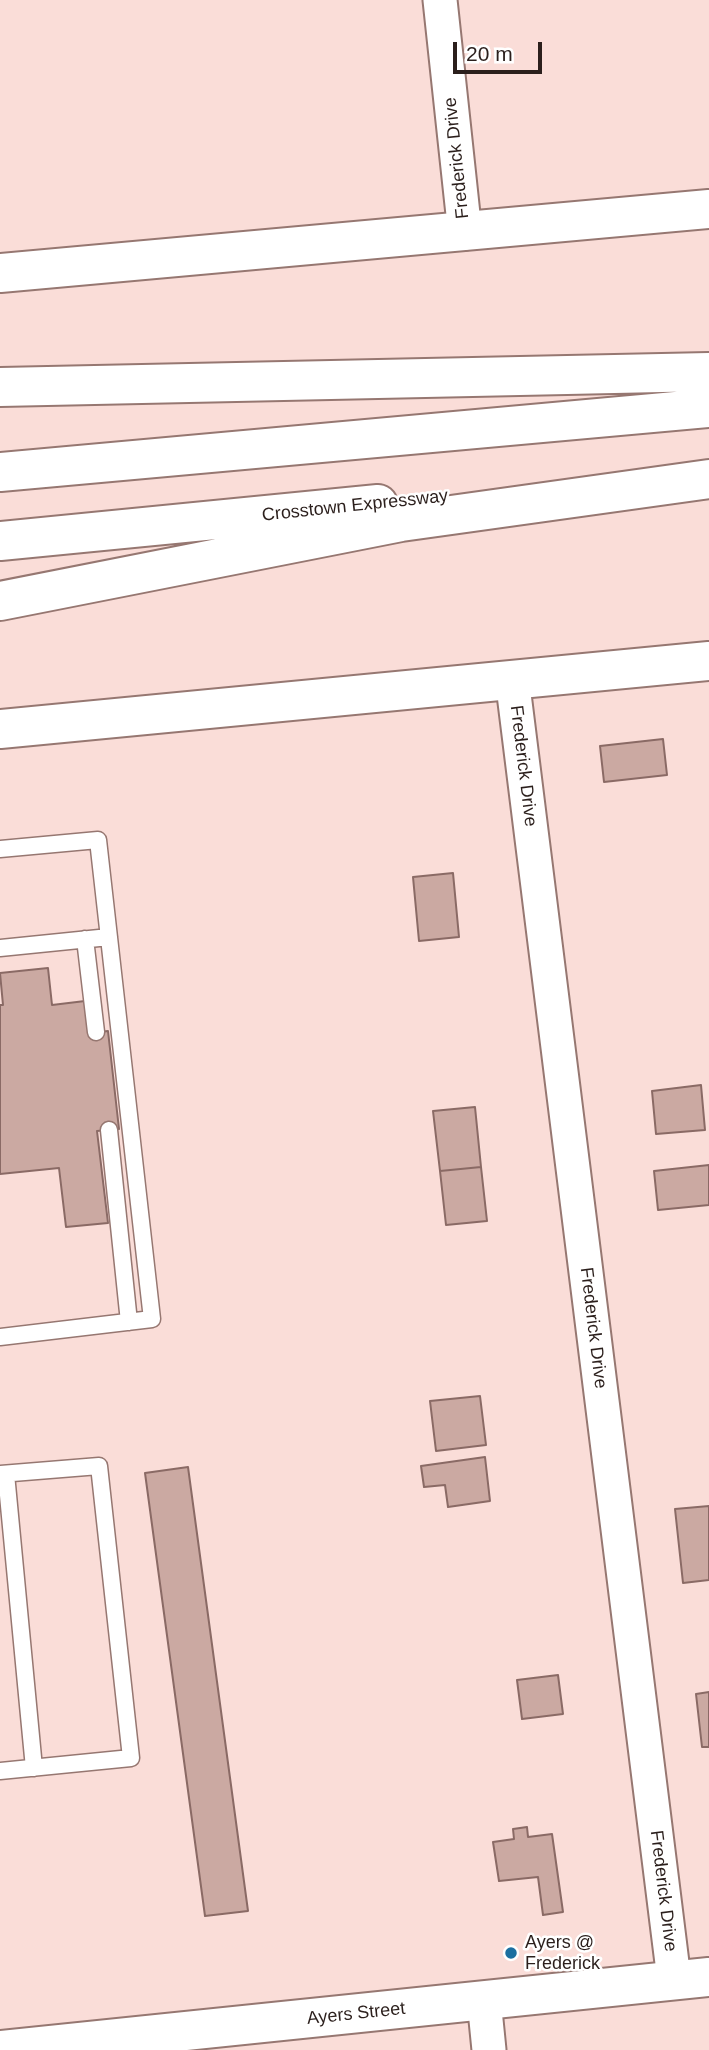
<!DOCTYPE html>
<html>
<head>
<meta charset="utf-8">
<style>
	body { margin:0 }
	#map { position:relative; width:709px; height:2050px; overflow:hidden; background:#faddd8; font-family:Helvetica,sans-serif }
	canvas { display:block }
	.scale { position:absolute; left:453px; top:42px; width:89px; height:32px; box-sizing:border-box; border:4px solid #2b1f1c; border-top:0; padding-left:9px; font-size:21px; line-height:24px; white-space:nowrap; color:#2b1f1c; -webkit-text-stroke:5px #fff; paint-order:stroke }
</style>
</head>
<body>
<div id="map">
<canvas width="709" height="2050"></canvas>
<div class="scale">20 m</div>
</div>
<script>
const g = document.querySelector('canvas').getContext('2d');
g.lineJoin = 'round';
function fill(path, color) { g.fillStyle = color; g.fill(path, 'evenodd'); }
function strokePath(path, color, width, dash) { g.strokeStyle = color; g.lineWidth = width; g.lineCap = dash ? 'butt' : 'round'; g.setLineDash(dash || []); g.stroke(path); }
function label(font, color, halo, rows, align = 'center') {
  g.font = font + ' Helvetica,sans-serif'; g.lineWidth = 5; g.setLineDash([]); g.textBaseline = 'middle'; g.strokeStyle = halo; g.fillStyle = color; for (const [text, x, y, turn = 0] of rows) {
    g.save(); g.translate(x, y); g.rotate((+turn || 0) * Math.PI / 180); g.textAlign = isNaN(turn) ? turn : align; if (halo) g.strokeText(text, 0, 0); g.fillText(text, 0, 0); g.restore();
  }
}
const building = new Path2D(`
	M663,739l4,36 -63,7 -4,-36z
	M453,873l6,64 -40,4 -6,-64z
	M48,968l4,37 33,-4 4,32 19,-2 11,98 -22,2 11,92 -42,4 -7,-59 -59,6v-169h3l-3,-32z
	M701,1085l4,45 -49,4 -4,-43z
	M475,1107l6,60 -41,4 -7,-60z
	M709,1165v40l-51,5 -4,-39z
	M481,1167l6,54 -41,4 -6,-54z
	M480,1396l6,49 -50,6 -6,-50z
	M485,1457l5,44 -42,6 -3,-22 -21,2 -3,-21z
	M188,1467l60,444 -43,5 -60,-443z
	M709,1506v74l-26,3 -8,-74z
	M558,1675l5,39 -41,5 -5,-39z
	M709,1692v55h-7l-6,-53z
	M527,1827l1,10 24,-3 11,78 -20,3 -5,-38 -39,4 -6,-39 21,-3 -1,-10z`);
fill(building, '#cba9a2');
strokePath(building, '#8a6a65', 2);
const service = new Path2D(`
	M0,849l98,-9 54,479 -152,18
	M85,939l11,93
	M0,948l109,-11
	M109,1130l20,192
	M0,1474l99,-8 32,292 -131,13
	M6,1474l28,294`);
const minor = new Path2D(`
	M440,0l25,233
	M512,678l162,1301
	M484,2000l5,50`);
const secondary = new Path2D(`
	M0,273l709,-64
	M0,729l709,-68
	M2,2050l707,-73`);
const motorway = new Path2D(`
	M0,387l709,-15
	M0,472l709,-64
	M0,541l378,-37
	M0,601l401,-79 308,-43`);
strokePath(service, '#967771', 19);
strokePath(minor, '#967771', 37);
strokePath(secondary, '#967771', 42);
strokePath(motorway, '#967771', 42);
strokePath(service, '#fff', 16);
strokePath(minor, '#fff', 33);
strokePath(secondary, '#fff', 38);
strokePath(motorway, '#fff', 38);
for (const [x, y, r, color] of [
	[511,1953,7,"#1c6fa0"]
]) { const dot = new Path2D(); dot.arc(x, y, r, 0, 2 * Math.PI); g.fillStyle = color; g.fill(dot); strokePath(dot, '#fff', 2.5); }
label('18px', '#2b1f1c', '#fff', [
	["Frederick Drive",457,158,-96],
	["Crosstown Expressway",355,506,-6],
	["Frederick Drive",523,766,83],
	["Frederick Drive",593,1328,83],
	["Frederick Drive",663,1891,83],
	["Ayers Street",356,2014,-6]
]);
label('18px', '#2b1f1c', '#fff', [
	["Ayers @",525,1943],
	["Frederick",525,1964]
], 'left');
</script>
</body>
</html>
